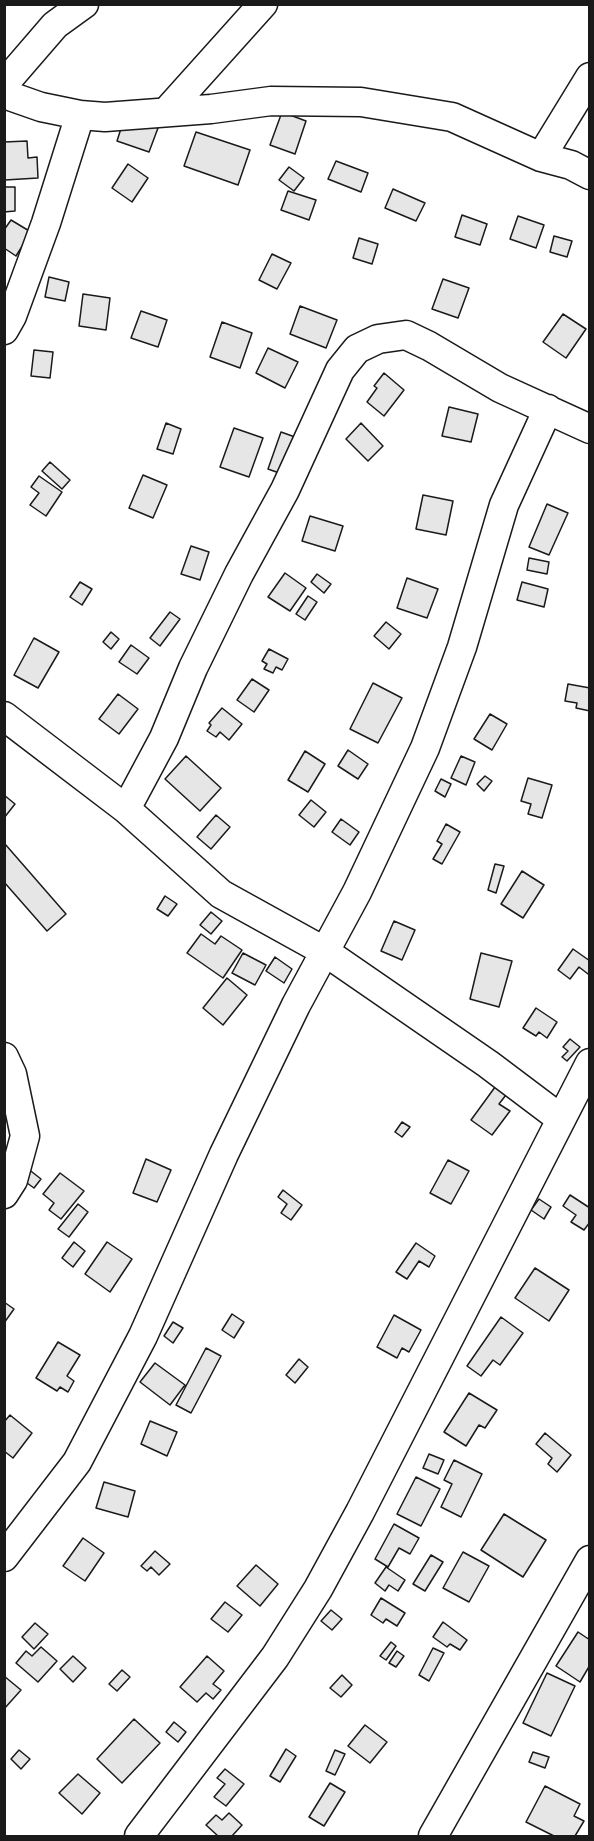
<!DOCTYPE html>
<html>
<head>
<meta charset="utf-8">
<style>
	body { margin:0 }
	#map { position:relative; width:594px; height:1841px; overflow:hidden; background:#fff; font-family:"Zilla Slab",serif }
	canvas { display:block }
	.frame { position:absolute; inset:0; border:6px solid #1a1a1a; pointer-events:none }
</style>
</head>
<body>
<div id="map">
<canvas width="594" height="1841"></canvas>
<div class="frame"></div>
</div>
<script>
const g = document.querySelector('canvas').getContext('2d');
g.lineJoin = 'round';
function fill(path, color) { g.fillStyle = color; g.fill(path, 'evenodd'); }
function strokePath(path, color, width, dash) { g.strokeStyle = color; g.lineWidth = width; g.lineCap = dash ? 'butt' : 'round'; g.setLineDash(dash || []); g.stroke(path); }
const building = new Path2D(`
	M282,112l24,9 -11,33 -25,-9z
	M125,116l33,12 -9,24 -32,-11z
	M196,132l54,18 -12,35 -54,-19z
	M27,141l1,17 9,-1 1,21 -33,2 -1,-38z
	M336,161l32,12 -7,19 -33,-13z
	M128,164l20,14 -16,24 -20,-14z
	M289,167l15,11 -10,13 -15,-11z
	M4,187h11v24l-11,1z
	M393,189l32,14 -9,18 -31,-13z
	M288,191l28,9 -7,20 -28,-10z
	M462,215l25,9 -7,21 -25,-8z
	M518,216l26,9 -8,23 -26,-9z
	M11,220l20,12 -15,24 -12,-8v-18z
	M554,236l18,5 -5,16 -17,-5z
	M359,238l19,6 -6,20 -19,-6z
	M272,254l19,9 -14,26 -18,-9z
	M49,277l20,5 -4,19 -20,-4z
	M443,279l26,9 -11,30 -26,-9z
	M83,294l27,4 -4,32 -27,-4z
	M300,306l37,14 -11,28 -36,-14z
	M141,311l26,9 -9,27 -27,-9z
	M563,314l23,15 -20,29 -23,-16z
	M222,322l30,11 -12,35 -30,-11z
	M268,348l30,14 -13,26 -29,-15z
	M34,350l19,2 -3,26 -19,-2z
	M384,373l20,17 -20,26 -17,-14 10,-14 -3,-2z
	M449,407l29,7 -7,28 -29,-6z
	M166,423l15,6 -8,25 -16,-5z
	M361,423l22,23 -15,15 -22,-22z
	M234,428l29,10 -14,39 -29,-10z
	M281,432l14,5 -13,37 -14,-5z
	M50,462l20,18 -8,9 -20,-18z
	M143,475l24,10 -14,33 -24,-10z
	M39,476l23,16 -16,24 -16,-11 9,-12 -8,-6z
	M423,495l30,6 -7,34 -30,-6z
	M547,504l21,9 -19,42 -20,-8z
	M310,516l33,10 -8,25 -33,-10z
	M191,546l18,6 -9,28 -19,-6z
	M529,558l20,4 -2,12 -20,-4z
	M285,573l21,15 -16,23 -22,-14z
	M317,574l14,10 -7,9 -13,-11z
	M407,578l31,11 -11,29 -30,-10z
	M80,582l12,7 -10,16 -12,-8z
	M522,582l26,7 -4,18 -27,-7z
	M308,596l9,6 -12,18 -9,-6z
	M170,612l10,7 -20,27 -10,-8z
	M386,622l15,12 -12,15 -15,-13z
	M111,632l8,7 -8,10 -8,-7z
	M34,638l25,14 -21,36 -24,-13z
	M131,645l18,13 -12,16 -18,-12z
	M269,649l19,10 -6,11 -6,-3 -3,6 -9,-4 3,-5 -5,-3z
	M252,679l17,11 -15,22 -17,-12z
	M373,683l29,15 -24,45 -28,-14z
	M568,684l22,4v23l-14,-3 1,-5 -12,-2z
	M118,694l20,15 -19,25 -20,-15z
	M222,708l20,16 -13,16 -9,-8 -4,5 -9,-6 4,-6 -2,-2z
	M490,714l17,10 -15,26 -18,-11z
	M348,750l20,14 -10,15 -20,-13z
	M305,751l20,13 -17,28 -20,-12z
	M186,756l35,32 -21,23 -35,-32z
	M461,756l14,6 -9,23 -15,-7z
	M485,776l7,5 -8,10 -7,-7z
	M528,778l24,7 -10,33 -14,-4 3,-10 -10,-3z
	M441,779l10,5 -6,13 -10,-6z
	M4,795l11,9 -11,14z
	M311,800l15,12 -12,15 -15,-12z
	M216,815l14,12 -19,22 -14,-12z
	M341,819l18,13 -9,13 -18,-13z
	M446,824l14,8 -18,32 -9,-5 9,-15 -5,-3z
	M5,844l61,70 -19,17 -43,-49z
	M495,864l9,2 -8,27 -8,-3z
	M522,871l22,14 -21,33 -22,-14z
	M165,896l12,8 -9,12 -11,-7z
	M211,912l11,9 -11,13 -11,-9z
	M394,921l21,9 -13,30 -21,-9z
	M201,934l14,10 6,-8 21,14 -19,28 -36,-25z
	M573,949l17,12v10l-2,3 -9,-7 -9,12 -12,-9z
	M243,953l23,12 -11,20 -23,-12z
	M481,953l31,8 -13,46 -29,-8z
	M275,957l17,12 -8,14 -18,-12z
	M227,978l20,17 -24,30 -20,-17z
	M536,1008l21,14 -10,16 -8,-6 -3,4 -13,-8z
	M570,1039l10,8 -13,14 -5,-4 6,-6 -5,-4z
	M498,1083l11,8 -10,13 11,7 -18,24 -21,-15z
	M402,1122l8,5 -8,10 -7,-5z
	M146,1159l25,11 -14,32 -24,-9z
	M448,1160l21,11 -18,33 -21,-11z
	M27,1168l14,11 -7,9 -14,-10z
	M60,1173l24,18 -23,28 -12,-9 5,-7 -11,-9z
	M283,1190l19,15 -11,15 -10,-7 6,-9 -9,-7z
	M570,1195l20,13v14l-6,8 -13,-8 5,-7 -13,-9z
	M539,1199l12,8 -7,12 -13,-9z
	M78,1204l10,8 -19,25 -11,-8z
	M74,1242l11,9 -12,16 -11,-9z
	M107,1242l25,17 -22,33 -25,-18z
	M416,1243l19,13 -6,11 -10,-6 -12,18 -11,-7z
	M535,1268l34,22 -20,31 -34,-23z
	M4,1302l10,7 -10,14z
	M232,1314l12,8 -10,16 -12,-8z
	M394,1315l27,15 -12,22 -7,-4 -5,10 -20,-11z
	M501,1317l22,16 -23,32 -7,-5 -12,16 -14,-10z
	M173,1322l10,6 -10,15 -9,-7z
	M58,1342l22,13 -13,21 7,5 -6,11 -8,-5 -3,4 -21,-13z
	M206,1348l15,8 -30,57 -15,-8z
	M299,1359l9,8 -13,16 -9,-8z
	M155,1363l30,22 -15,20 -30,-23z
	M469,1393l28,17 -12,18 -6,-3 -13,21 -22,-14z
	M10,1415l22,18 -19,25 -9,-7v-29z
	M150,1421l27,11 -10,24 -26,-12z
	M545,1433l26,22 -14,17 -9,-8 4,-6 -16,-14z
	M429,1454l15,6 -6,14 -15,-6z
	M454,1460l28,14 -21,43 -20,-10 11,-23 -8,-4z
	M416,1477l24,12 -19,37 -24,-12z
	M104,1482l31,9 -7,26 -32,-9z
	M504,1514l42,26 -23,37 -42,-27z
	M394,1524l25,14 -9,16 -11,-6 -11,19 -13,-8z
	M83,1538l21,15 -19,28 -22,-15z
	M155,1551l15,13 -11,11 -8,-8 -4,4 -6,-5z
	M463,1552l26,14 -20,36 -26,-14z
	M431,1555l12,7 -18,29 -12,-7z
	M256,1565l22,19 -18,22 -23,-20z
	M386,1567l19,13 -7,11 -9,-6 -4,6 -10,-8z
	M381,1598l24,15 -8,13 -11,-7 -3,4 -12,-8z
	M225,1602l17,13 -14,17 -17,-13z
	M331,1610l11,9 -10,11 -11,-9z
	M443,1622l24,18 -7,10 -10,-6 -3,3 -14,-10z
	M35,1623l13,11 -14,15 -12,-12z
	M578,1632l12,8v25l-10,17 -24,-16z
	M391,1642l5,4 -10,14 -6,-4z
	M41,1647l16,14 -19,21 -22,-19 10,-12 6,5z
	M433,1648l11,5 -15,28 -10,-6z
	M397,1651l7,5 -8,11 -7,-4z
	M73,1656l13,12 -13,14 -13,-13z
	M207,1656l17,15 -11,13 8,6 -8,9 -7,-6 -9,9 -17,-15z
	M122,1670l8,7 -13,14 -8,-7z
	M547,1673l28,13 -24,50 -28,-13z
	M342,1675l10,10 -11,12 -11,-9z
	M4,1676l17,14 -17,19z
	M134,1719l26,24 -38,40 -25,-24z
	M174,1722l12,10 -8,10 -12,-10z
	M365,1725l22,17 -17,21 -22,-17z
	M286,1749l10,7 -16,26 -10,-6z
	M19,1750l11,9 -9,10 -10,-10z
	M335,1750l10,4 -10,21 -9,-4z
	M533,1752l16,5 -4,11 -16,-6z
	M225,1769l19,15 -18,22 -12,-9 11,-13 -8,-6z
	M78,1774l22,19 -18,21 -23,-21z
	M330,1783l15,9 -21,34 -15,-9z
	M545,1786l35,18 -6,12 10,5 -9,15h-21l-28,-14z
	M229,1813l13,12 -10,11h-14l-12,-11 10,-10 6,5z`);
fill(building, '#e6e6e6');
strokePath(building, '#1a1a1a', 1.5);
const minor = new Path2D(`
	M4,84l51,-59 29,-21
	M4,94l37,13 39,8 25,2 106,-8 60,-8 90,1 91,15 89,40 30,8 19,10
	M166,112l97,-108
	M541,157l49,-80
	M4,330l8,-14 34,-93 34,-108
	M4,716l122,93 95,85 103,57 164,113 73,55
	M126,809l38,-71 29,-70 46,-94 46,-84 55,-120 17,-21 21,-10 28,-4 23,11 71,42 90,41
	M4,1057l8,17 13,62 -12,44 -9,14
	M4,1557l73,-95 66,-126 81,-182 72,-149 61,-113 68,-144 37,-101 42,-142 44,-96
	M139,1836l136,-179 43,-68 42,-77 230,-449
	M433,1836l157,-276`);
strokePath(minor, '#1a1a1a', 31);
strokePath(minor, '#fff', 28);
</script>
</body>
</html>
